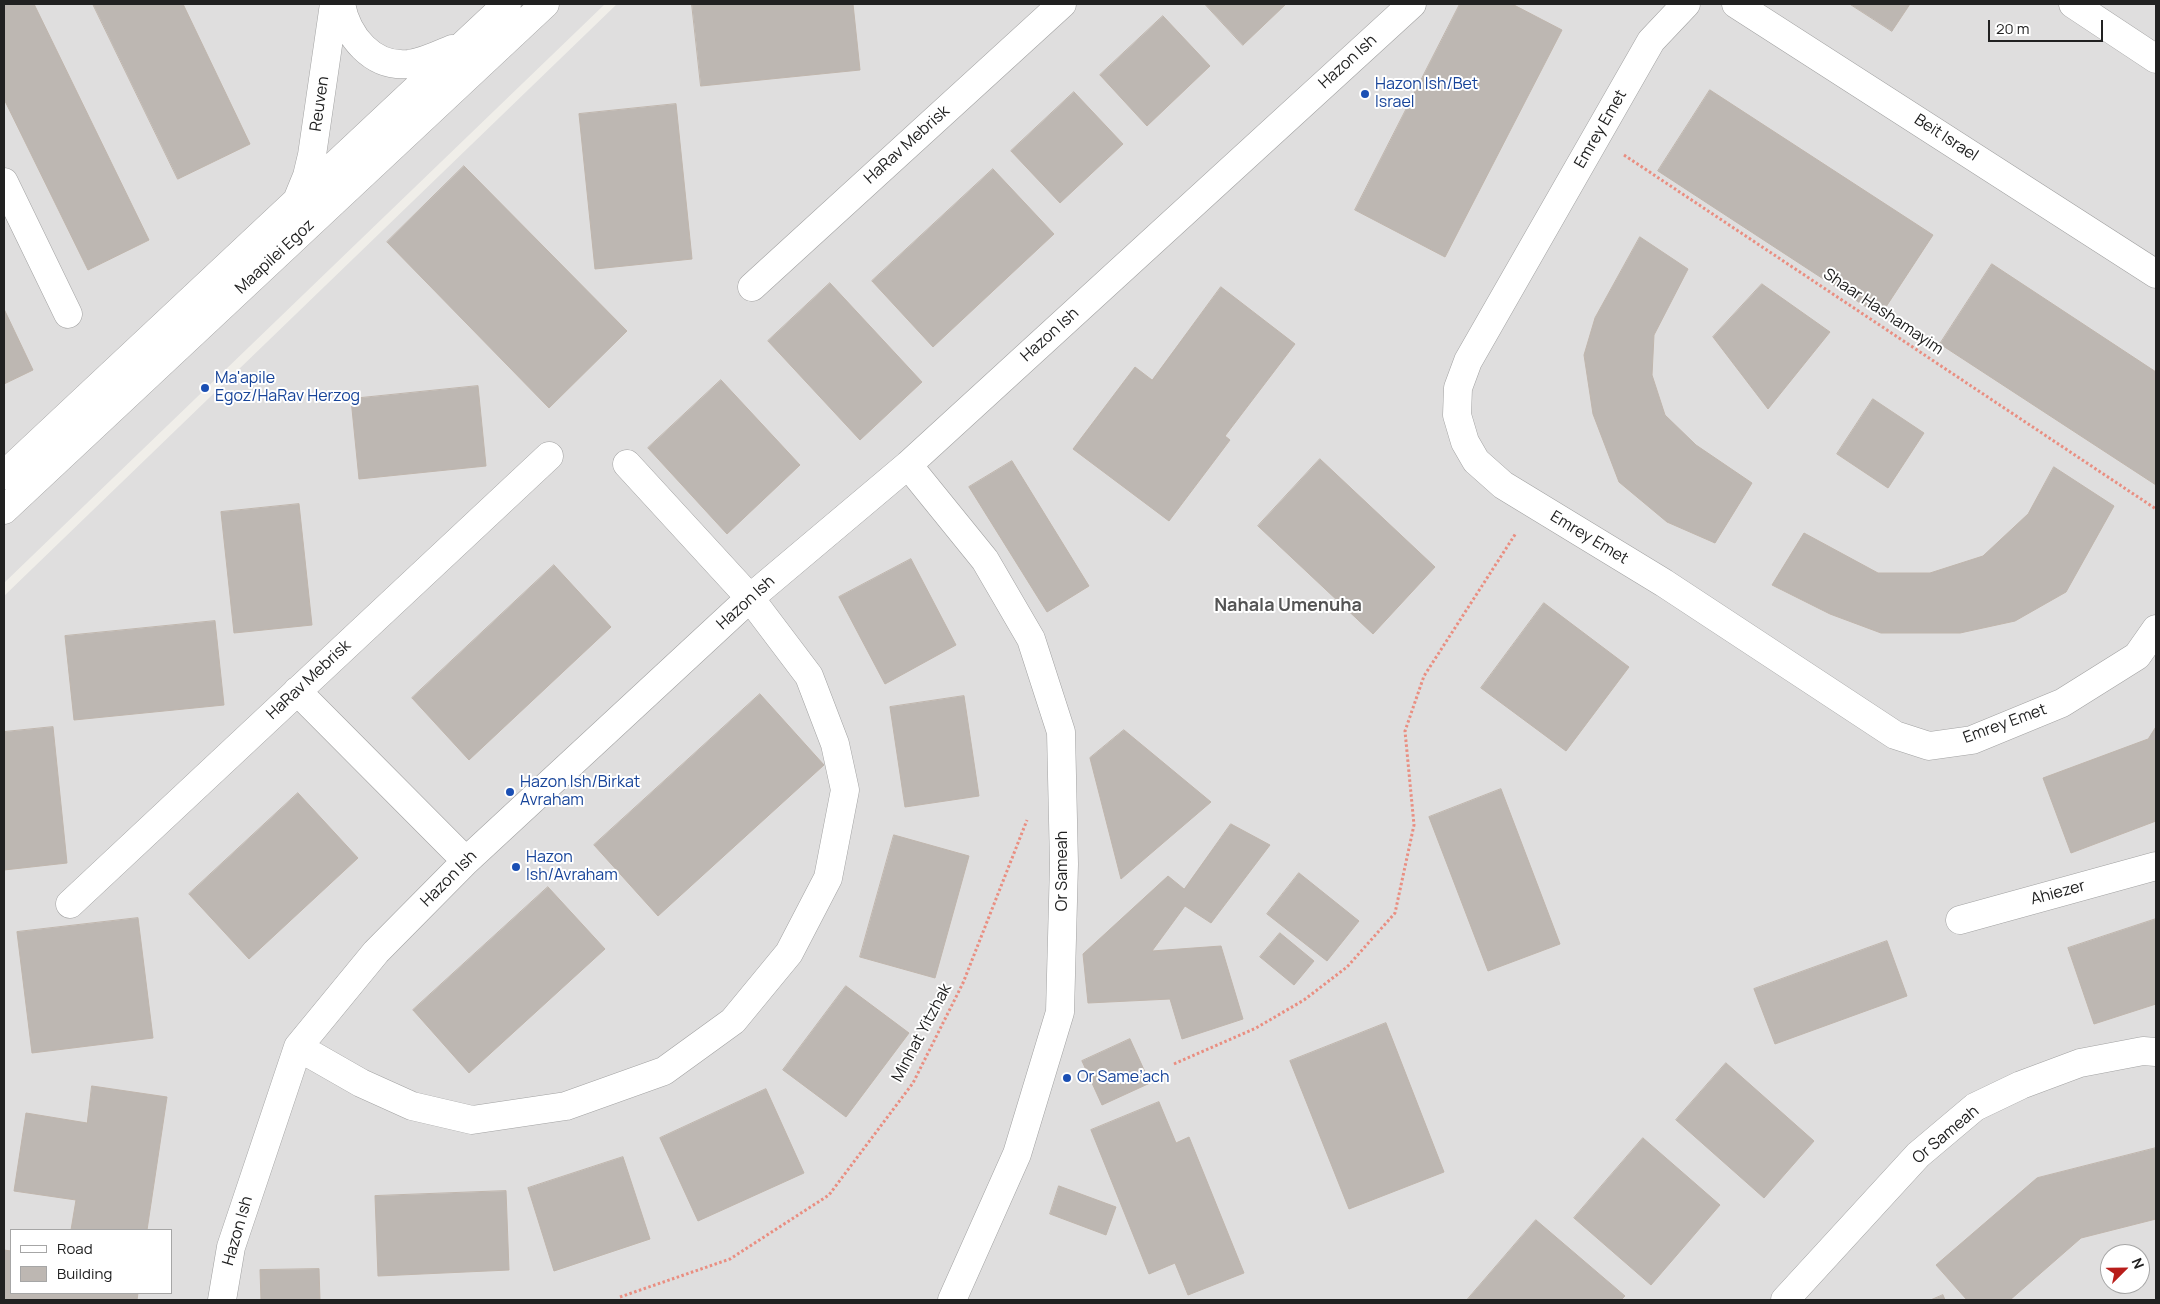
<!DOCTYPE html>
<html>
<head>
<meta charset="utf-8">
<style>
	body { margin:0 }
	#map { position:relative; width:2160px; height:1304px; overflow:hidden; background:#f0eee9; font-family:Manrope,sans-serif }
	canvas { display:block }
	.frame { position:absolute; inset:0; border:5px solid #212121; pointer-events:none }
	.legend { position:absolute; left:10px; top:1229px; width:162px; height:65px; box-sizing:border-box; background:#fff; border:1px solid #a6a6a6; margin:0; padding:6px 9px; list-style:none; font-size:15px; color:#212121 }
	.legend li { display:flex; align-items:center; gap:10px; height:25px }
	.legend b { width:25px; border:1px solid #a6a6a6 }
	.north { position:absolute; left:2100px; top:1244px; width:50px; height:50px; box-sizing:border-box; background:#fff; border:1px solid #a6a6a6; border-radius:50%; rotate:67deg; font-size:14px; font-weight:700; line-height:20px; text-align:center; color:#212121 }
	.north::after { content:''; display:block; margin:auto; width:18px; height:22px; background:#b81d1a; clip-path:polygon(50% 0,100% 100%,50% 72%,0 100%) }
	.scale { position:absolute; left:1988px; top:20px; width:115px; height:22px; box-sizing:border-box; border:2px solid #212121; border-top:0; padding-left:6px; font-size:15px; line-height:18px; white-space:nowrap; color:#212121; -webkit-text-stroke:4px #fff; paint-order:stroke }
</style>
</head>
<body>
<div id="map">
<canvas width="2160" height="1304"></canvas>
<div class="frame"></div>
<ul class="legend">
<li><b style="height:6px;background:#fff"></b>Road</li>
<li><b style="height:14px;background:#bdb7b2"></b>Building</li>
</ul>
<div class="north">N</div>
<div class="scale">20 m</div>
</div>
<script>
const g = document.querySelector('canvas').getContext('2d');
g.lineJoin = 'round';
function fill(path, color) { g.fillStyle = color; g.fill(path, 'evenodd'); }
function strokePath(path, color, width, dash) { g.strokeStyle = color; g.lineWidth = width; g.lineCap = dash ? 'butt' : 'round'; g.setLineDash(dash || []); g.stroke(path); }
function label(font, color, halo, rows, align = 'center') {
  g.font = font + ' Manrope,sans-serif'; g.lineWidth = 4; g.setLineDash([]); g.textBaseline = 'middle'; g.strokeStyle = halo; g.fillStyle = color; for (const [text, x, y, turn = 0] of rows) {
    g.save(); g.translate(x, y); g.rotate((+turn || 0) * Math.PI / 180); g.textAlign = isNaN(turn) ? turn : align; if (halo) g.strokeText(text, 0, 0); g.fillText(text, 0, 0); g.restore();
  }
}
fill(new Path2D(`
	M4,4h601l-601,579z
	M617,4h1539v1296h-2152v-704zM11,1230h160v63h-160zM2110,1254h30v30h-30z`), '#dfdede');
const building = new Path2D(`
	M4,4h30l115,236 -61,30 -84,-171z
	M93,4h90l67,140 -72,35z
	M692,4h161l7,66 -159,16z
	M1205,4h81l-43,41z
	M1460,4h52l50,26 -117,227 -90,-47z
	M1850,4h60l-18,27z
	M1163,16l47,50 -63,60 -47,-51z
	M1710,90l223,145 -53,81 -222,-145z
	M1074,92l49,52 -63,59 -49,-52z
	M676,104l16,155 -97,10 -16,-155z
	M464,166l163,165 -78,77 -162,-166z
	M993,169l61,65 -121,113 -61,-66z
	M1640,237l48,32 -34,66 -2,40 13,40 31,30 56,38 -37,60 -48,-21 -48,-40 -26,-68 -9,-59 11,-37z
	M1992,264l164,108v113l-216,-141z
	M830,283l92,99 -62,58 -92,-99z
	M1762,284l68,48 -62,77 -55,-72z
	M1221,287l74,57 -70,92 5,4 -61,81 -96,-72 62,-82 17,13z
	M4,309l29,61 -29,14z
	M721,380l79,85 -73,69 -79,-86z
	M478,386l8,80 -127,13 -8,-80z
	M1873,399l51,34 -36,55 -51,-34z
	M1320,459l115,108 -62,67 -115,-108z
	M1012,461l77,125 -42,26 -78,-125z
	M2054,467l60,39 -48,86 -51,29 -55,12h-79l-51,-19 -58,-29 32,-52 74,40h52l53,-17 45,-42z
	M299,504l13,121 -78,8 -13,-121z
	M911,559l45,86 -71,39 -46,-87z
	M554,565l57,62 -142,133 -57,-62z
	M1544,603l85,64 -63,84 -85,-63z
	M215,621l9,84 -150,15 -9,-84z
	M760,694l64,71 -166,151 -64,-71z
	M964,696l15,100 -74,11 -15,-100z
	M53,727l14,136 -63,7v-138z
	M2156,727v94l-85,32 -28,-75 105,-39z
	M1124,730l87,72 -90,77 -31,-121z
	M1501,789l59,155 -72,27 -59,-154z
	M298,793l60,65 -109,101 -60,-65z
	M1231,824l39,21 -59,78 -26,-17 -33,45 69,-5 22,73 -61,20 -12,-40 -82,4 -5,-49 85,-78 16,13z
	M894,835l75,21 -34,122 -75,-21z
	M1299,873l60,48 -32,40 -60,-47z
	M548,887l57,62 -136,124 -56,-63z
	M138,918l15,120 -121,15 -15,-121z
	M2156,919v85l-62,20 -26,-76z
	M1280,933l34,28 -20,24 -34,-28z
	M1887,941l20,55 -132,48 -21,-55z
	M846,986l63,47 -63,84 -63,-47z
	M1386,1023l58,149 -95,37 -59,-148z
	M1130,1039l20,44 -48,22 -20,-44z
	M1726,1063l88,78 -50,57 -88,-78z
	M92,1086l75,11 -20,133h-76l5,-30 -62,-9 12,-78 61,10z
	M766,1089l38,84 -106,48 -38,-83z
	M1159,1102l17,41 13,-6 55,136 -56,22 -13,-32 -26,11 -58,-144z
	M1643,1138l77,67 -69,80 -77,-67z
	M2156,1148v71l-75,19 -71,62h-43l-31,-35 101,-87z
	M623,1157l27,82 -96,32 -26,-83z
	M1059,1186l57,21 -10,28 -56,-21z
	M506,1191l3,79 -131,6 -3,-80z
	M1536,1220l89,76 -4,4h-154z
	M4,1250l7,1v42h127l-1,7h-133z
	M319,1269l1,31h-59l-1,-30z
	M1943,1295l2,5h-14z`);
fill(building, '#bdb7b2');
strokePath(building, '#c0b6ad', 1);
const minor = new Path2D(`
	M341,4c6,32 31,64 68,60 15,-2 29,-9 43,-15
	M1686,4l-35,37 -183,320 -10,27 -1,27 8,27 11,19 27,24 161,98 231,152 34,11 43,-6 90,-37 75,-47 19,-27
	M1736,4l420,270
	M2073,4l83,55
	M4,182l64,132
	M298,198l9,-22 5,-21 22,-151
	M752,287l310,-283
	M908,465l77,95 46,79 30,93 3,132 -4,148 -43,142 -65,146
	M4,475l503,-471
	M4,510l541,-506
	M297,691l169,170
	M70,904l479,-448
	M1960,920l196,-54
	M298,1047l63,36 51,23 60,14 94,-14 98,-35 69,-50 56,-68 39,-75 17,-88 -10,-46 -26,-68 -59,-78 -123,-134
	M222,1300l9,-53 67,-200 78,-95 90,-91 284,-263 158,-133 504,-461
	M1785,1300l133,-145 57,-48 46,-22 59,-22 63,-12 13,1`);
strokePath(minor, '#a2a2a2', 29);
strokePath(new Path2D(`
	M1624,155l532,354
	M1174,1064l82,-36 48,-28 43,-33 48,-54 19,-88 -9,-94 19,-55 92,-143
	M620,1297l110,-38 99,-64 84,-112 50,-100 64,-163`), '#e98e81', 3, [2.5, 2.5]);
strokePath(minor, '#fff', 28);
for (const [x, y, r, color] of [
	[1365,94,5,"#1a4fb4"],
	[205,388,5,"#1a4fb4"],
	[510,792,5,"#1a4fb4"],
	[516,867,5,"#1a4fb4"],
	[1067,1078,5,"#1a4fb4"]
]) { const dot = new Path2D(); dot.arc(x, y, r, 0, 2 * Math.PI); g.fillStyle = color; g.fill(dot); strokePath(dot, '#fff', 2); }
label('16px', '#212121', '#fff', [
	["Hazon Ish",1348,62,-42],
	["Reuven",320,104,-82],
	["Emrey Emet",1601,129,-60],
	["Beit Israel",1946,138,33],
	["HaRav Mebrisk",907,145,-42],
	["Maapilei Egoz",275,257,-43],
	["Shaar Hashamayim",1883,312,34],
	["Hazon Ish",1050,335,-42],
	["Emrey Emet",1589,538,31],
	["Hazon Ish",746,603,-42],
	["HaRav Mebrisk",309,680,-43],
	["Emrey Emet",2005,724,-20],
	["Or Sameah",1063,871,-90],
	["Hazon Ish",449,879,-45],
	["Ahiezer",2058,893,-15],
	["Minhat Yitzhak",922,1033,-62],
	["Or Sameah",1946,1135,-40],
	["Hazon Ish",238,1231,-74]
]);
label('16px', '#164399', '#fff', [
	["Hazon Ish/Bet",1375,85],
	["Israel",1375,103],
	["Ma'apile",215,379],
	["Egoz/HaRav Herzog",215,397],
	["Hazon Ish/Birkat",520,783],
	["Avraham",520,801],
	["Hazon",526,858],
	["Ish/Avraham",526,876],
	["Or Same’ach",1077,1078]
], 'left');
label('bold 18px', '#545454', '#fff', [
	["Nahala Umenuha",1288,606]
]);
</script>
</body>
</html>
